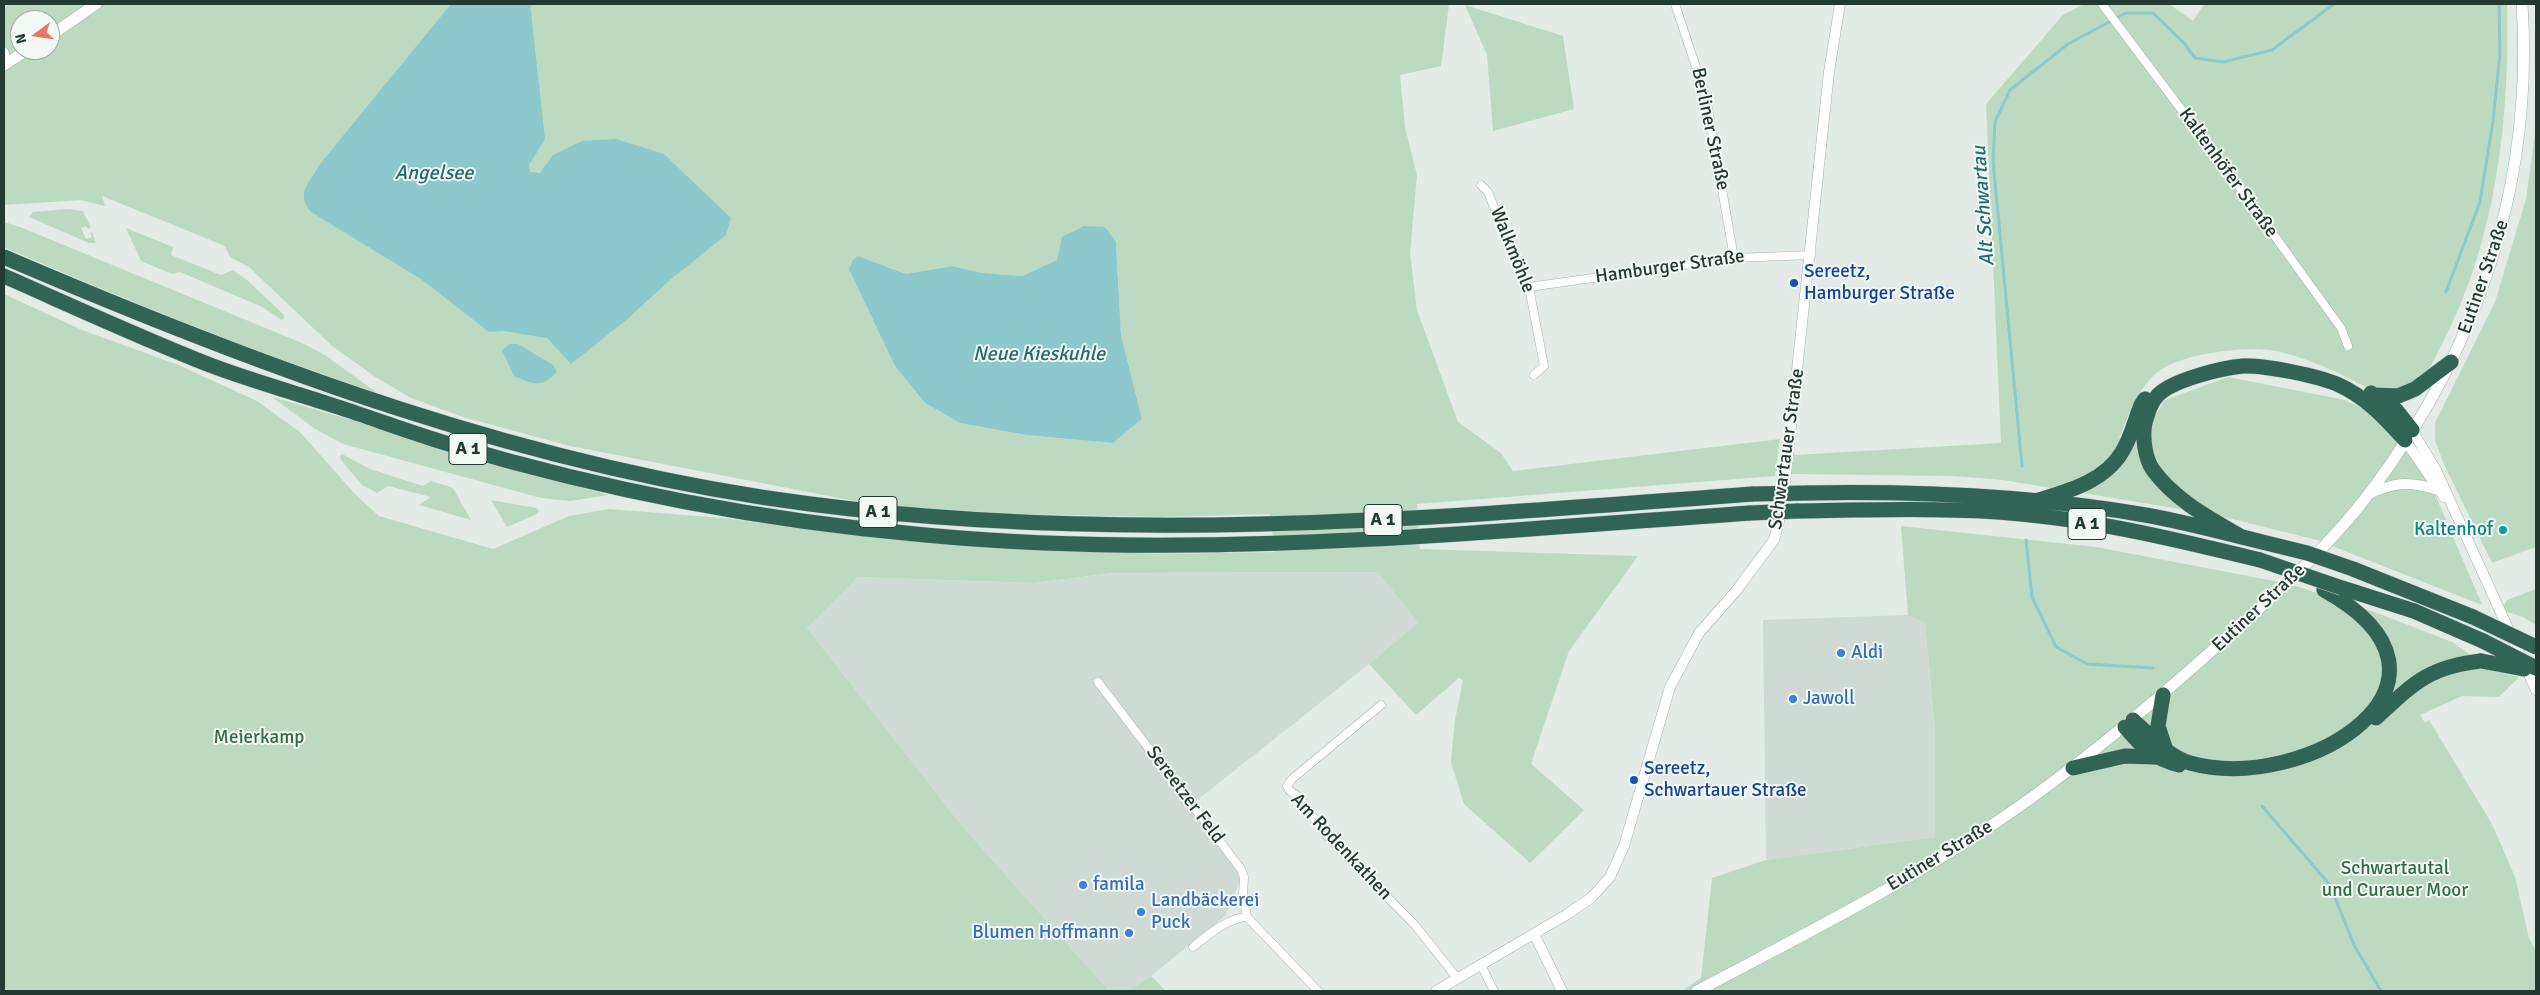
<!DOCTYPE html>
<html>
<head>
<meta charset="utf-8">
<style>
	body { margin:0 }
	#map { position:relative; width:2540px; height:995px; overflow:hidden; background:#e2ebe6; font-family:Signika,sans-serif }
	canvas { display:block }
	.frame { position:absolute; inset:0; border:5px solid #233a32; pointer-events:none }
	.north { position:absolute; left:10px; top:10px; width:50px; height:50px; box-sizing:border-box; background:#f2f8f4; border:1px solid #9faca6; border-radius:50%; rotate:256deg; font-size:14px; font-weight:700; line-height:20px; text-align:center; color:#233a32 }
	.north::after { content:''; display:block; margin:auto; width:18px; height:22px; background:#e77763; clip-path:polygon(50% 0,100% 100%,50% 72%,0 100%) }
</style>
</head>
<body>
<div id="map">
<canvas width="2540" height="995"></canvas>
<div class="frame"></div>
<div class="north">N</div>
</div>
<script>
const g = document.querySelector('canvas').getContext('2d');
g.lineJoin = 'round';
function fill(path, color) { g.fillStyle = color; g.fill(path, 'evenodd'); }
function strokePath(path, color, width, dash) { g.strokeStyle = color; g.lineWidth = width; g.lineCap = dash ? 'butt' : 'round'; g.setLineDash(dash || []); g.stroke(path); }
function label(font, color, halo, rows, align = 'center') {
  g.font = font + ' Signika,sans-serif'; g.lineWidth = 4; g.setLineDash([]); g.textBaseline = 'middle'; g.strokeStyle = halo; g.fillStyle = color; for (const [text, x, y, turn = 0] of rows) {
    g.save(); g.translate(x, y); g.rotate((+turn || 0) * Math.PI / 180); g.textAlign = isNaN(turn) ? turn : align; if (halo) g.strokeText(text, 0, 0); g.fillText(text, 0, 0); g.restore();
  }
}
fill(new Path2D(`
	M1379,572l39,50 -49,42 -178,141 51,72 -16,38 -75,61 -23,15h-19l-146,-164 -156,-199 51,-51 176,6 80,-10z
	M1908,615l17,8 10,107v107l-169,23 -3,-240z`), '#d0dad5');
fill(new Path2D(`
	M4,4h1445l-8,62 -41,9 5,52 12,48 -7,79 7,56 41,112 43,31 12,18 267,-32 -5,37 -358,28 3,45 218,7 -69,95 -38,113 53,46 -54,53 -66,-59 -13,-42 4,-42 8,-40 -4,-2 -43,37 -47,-51 49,-42 -40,-50 -264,1 -80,10 -176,-6 -51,51 156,199 146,164h-1105v-697l78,36 94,34 81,37 43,31 55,62 24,22 114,33 76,-33 40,-7 114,9 143,18 142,12 149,6 118,-2 -5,-38 -110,3 -140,-3 -139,-8 -311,-60 -107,-29 -52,-19 -34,-20 -45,-32 -83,-79 -19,-10 -5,-11 -123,-50 3,10 -24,-6 -77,5zM20,20h30v30h-30zM1116,242l5,93 21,84 -29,24 -87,-8 -66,-12 -35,-20 -30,-37 -37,-110 48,18 46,-8 30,7 40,3 35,-16z
	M2084,4h85l24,17 11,-17h303c3,116 -11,236 -65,340 -6,11 -16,36 -27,41 -7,3 -25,8 -33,7 -13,-1 -41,-19 -55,-24 -17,-7 -40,-16 -58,-18 -30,-3 -93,4 -115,25 -17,16 -26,42 -35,63l32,-5 4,-17 10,-16 63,-23 117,23 32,16 52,64 53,125 -165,-65 -101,-25 -213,-35 -49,-4 -163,-2 3,-19 207,-12 -15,-339 77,-89z
	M1465,5l98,31 11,73 -81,22 -6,-76z
	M2536,78v469l-44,16 -49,-101 -8,-22v-17l60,-121 31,-103 9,-66z
	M69,209l14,2 8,17 -3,1 -2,-3 -5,2 5,11 6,-2 -2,-4 2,-1 4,11h-7l-60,-26 4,-5z
	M4,222l16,5 282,116 23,12 52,38c-127,-43 -251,-92 -373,-146z
	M126,228l47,19 -2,8 50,20 12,-5 14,10 37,35v3l-2,2 -22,-14 -80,-34 -8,2 -31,-13z
	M272,397l337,98 -39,6 -29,-3 -198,-54 -28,-15z
	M342,454l28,15 53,17 8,-5 22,7 18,32 -52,-15 12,-8 -43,-11 -11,7 -15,-8 -21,-25 -1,-4z
	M491,500l45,8 3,3 -2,3 -30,13z
	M1901,526l195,21 194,37 90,30 72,28 42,29 25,6 -20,20 -37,-1 -42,19 5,8 4,-3 63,104 23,53 14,61 7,13v40h-854l19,-13 11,-100 54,-18 169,-23v-107l-10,-107 -17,-8z
	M2536,589v36l-13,-8 -22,-7 6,-10z
	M1151,976l15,15h-38z`), '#bcdac1');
fill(new Path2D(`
	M451,4h79l15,135 -16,26 1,7 10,1 13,-18 29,-14 34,-2 48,15 67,64 -5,17 -56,45 -45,41 -54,43 -24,-26 -43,-7 -15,1 -68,-53 -110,-67c-16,-19 -1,-30 9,-48z
	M1084,226l21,1 11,15 5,93 21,84 -29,24 -87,-8 -66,-12 -35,-20 -30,-37 -46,-97 4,-9 5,-4 48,18 46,-8 30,7 40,3 35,-16 5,-23z
	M510,344h8l35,21 4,7c-16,17 -24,12 -43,4l-12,-26z`), '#8dc8cc');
strokePath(new Path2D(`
	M2446,292l34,-90 13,-81 7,-68 -1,-49
	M2022,466l-29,-305 2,-39 15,-32 58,-46 58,-31h27l31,30 11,15 28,4 49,-12 62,-46
	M2026,540l6,57 24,50 31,17 66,4
	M2262,806l68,79 24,60 27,46`), '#8dc8cc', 3);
const minor = new Path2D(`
	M1675,4l31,93 28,161
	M2102,4l133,177 106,147 7,18
	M4,51l4,11
	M1481,185l7,7 33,83 8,12 15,79 -10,9
	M1529,287l205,-29 77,-3
	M1098,682l143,187 3,8 -1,18 4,22 71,74
	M1381,705l-89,74 -5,7 2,4 11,8 24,35 91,92 42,53
	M1193,947c15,-12 34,-29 54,-30
	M1481,965l13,26`);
const tertiary = new Path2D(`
	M2412,430l24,40 100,220
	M2405,440l39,57
	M2370,493c27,-11 40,-12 68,-3
	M1534,934l28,57
	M1436,991l130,-76 25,-17 19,-21 14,-31 46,-159 29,-54 37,-42 38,-51 8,-30 47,-438 11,-68`);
const secondary = new Path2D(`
	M50,36l46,-32
	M4,65l23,-15
	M1697,991c104,-55 212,-109 310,-176 74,-51 142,-108 209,-168 54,-48 111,-97 155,-156 107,-142 163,-308 151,-487`);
const motorway = new Path2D(`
	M4,257c259,111 525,211 806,247 315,41 629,14 943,-10
	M4,276c68,30 137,62 206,89 42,16 86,28 128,42 37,12 74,26 111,37 154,46 315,77 476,91 274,26 551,-3 825,-22
	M2371,393l25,17 16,20
	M2374,395l24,1 17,-7 36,-27
	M1807,493c115,-2 231,3 344,23 36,7 72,16 107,25
	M2036,501c32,-10 68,-19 86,-49 9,-14 13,-32 19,-47l4,-6
	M1797,511c67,-1 134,-3 201,1 89,6 176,27 262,48
	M2240,536c-31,-18 -65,-36 -87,-66 -8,-11 -11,-34 -8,-47 3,-10 5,-20 13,-28 15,-15 63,-27 85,-29 22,-1 76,10 96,19 28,13 46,33 66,55
	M2353,569l120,48
	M2342,588l72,23 69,30
	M2163,695l-5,31 7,21
	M2376,718c38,-35 52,-51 105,-57
	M2133,720c17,15 34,36 57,43 116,32 298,-82 134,-173
	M2125,727c16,19 29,32 54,38
	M2073,768l52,-12 30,1`);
strokePath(minor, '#a5b2ac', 9);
strokePath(tertiary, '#a5b2ac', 11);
strokePath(secondary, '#a1b6ac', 12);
strokePath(motorway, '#c1c8c6', 16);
strokePath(minor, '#fff', 8);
strokePath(tertiary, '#fff', 10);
strokePath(secondary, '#fff', 11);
strokePath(motorway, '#316455', 15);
const motorwayBridge = new Path2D(`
	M1753,494l54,-1
	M1750,513l47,-2
	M2258,541l49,12 46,16
	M2260,560l82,28
	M2473,617l63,30
	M2483,641l53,27
	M2481,661l43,8`);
strokePath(motorwayBridge, '#c1c8c6', 16, []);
strokePath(motorwayBridge, '#316455', 15);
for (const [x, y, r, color] of [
	[1794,283,5,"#1a4fb4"],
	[2503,530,5,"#0f9aa8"],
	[1841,653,5,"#3f7fe0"],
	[1793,699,5,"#3f7fe0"],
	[1634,780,5,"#1a4fb4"],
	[1083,885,5,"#3f7fe0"],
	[1141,912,5,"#3f7fe0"],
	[1129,933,5,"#3f7fe0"]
]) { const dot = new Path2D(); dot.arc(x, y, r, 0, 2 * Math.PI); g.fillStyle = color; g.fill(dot); strokePath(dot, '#f2f8f4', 2); }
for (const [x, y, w] of [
	[468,449,38],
	[878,512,38],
	[1383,520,38],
	[2087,524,38]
]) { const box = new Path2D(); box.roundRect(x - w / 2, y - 15.5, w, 31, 4); g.fillStyle = '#f2f8f4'; g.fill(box); strokePath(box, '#233a32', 1); }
label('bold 18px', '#233a32', null, [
	["A 1",468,449],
	["A 1",878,512],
	["A 1",1383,520],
	["A 1",2087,524]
]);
label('19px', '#233a32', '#f2f8f4', [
	["Berliner Straße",1710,129,78],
	["Kaltenhöfer Straße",2228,173,54],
	["Walkmöhle",1512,250,68],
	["Hamburger Straße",1670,267,-8],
	["Eutiner Straße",2484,277,-71],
	["Schwartauer Straße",1787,449,-82],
	["Eutiner Straße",2259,608,-43],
	["Sereetzer Feld",1185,795,53],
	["Am Rodenkathen",1341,847,47],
	["Eutiner Straße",1940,856,-31]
]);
label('19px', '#164399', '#f2f8f4', [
	["Sereetz,",1804,272],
	["Hamburger Straße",1804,294],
	["Sereetz,",1644,769],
	["Schwartauer Straße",1644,791]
], 'left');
label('19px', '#0d838f', '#f2f8f4', [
	["Kaltenhof",2493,530]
], 'right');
label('19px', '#366cbe', '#f2f8f4', [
	["Aldi",1851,653],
	["Jawoll",1803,699],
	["famila",1093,885],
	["Landbäckerei",1151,901],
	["Puck",1151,923],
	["Blumen Hoffmann",1119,933,"right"]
], 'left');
label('19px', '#306e42', '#f2f8f4', [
	["Meierkamp",259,738],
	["Schwartautal",2395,869],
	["und Curauer Moor",2395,891]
]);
label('italic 20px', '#226c71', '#f2f8f4', [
	["Angelsee",434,174],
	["Alt Schwartau",1984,206,-94],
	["Neue Kieskuhle",1039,355]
]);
</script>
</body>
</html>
